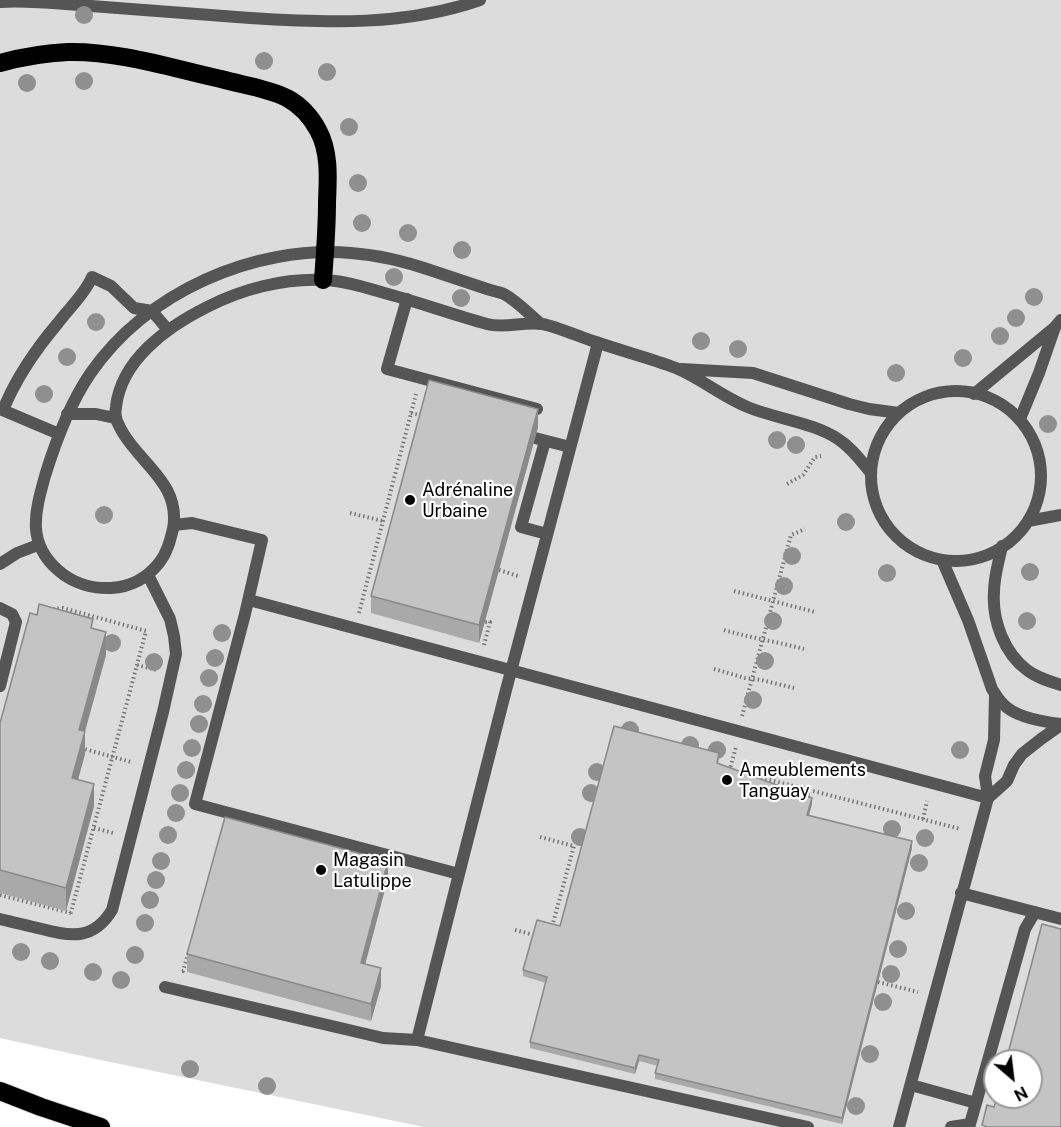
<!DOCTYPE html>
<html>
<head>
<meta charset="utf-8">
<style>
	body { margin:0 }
	#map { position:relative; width:1061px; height:1127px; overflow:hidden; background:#fff; font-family:"Public Sans",sans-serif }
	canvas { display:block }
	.north { position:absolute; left:983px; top:1049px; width:60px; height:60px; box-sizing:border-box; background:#fff; border:2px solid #999; border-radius:50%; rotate:152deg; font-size:16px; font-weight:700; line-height:24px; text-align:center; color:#000 }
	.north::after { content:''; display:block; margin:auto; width:21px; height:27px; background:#000; clip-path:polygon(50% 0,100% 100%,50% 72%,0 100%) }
</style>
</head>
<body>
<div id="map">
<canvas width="1061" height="1127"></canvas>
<div class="north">N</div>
</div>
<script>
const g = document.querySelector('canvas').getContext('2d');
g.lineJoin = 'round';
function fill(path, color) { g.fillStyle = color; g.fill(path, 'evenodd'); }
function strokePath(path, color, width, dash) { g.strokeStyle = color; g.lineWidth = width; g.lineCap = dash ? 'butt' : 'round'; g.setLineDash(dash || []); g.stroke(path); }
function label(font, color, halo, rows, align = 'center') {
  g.font = font + ' "Public Sans",sans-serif'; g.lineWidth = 4.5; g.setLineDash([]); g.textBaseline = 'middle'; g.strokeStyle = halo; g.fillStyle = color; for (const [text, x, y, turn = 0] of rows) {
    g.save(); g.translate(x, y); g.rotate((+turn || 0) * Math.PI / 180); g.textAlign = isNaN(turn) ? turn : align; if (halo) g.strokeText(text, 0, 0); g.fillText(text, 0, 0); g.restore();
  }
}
fill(new Path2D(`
	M0,0h1061v1127h-637l-328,-68 -96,-21zM995,1061h36v36h-36z`), '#dcdcdc');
const motorway = new Path2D(`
	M0,63c22,-6 45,-10 68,-11 51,-1 103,16 153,27 21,6 46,9 66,19 13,7 24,19 31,32 12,22 10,48 9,72 0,26 -2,52 -4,78
	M0,1091l41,16 60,20`);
strokePath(motorway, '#dbdbdb', 20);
strokePath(new Path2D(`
	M411,413l13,3
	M787,484l16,-9 12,-18 6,-1
	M350,513l33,8
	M499,570l19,6
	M734,591l81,21
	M53,609l10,-1 83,23 -76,285
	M359,613l57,-219
	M724,630c27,8 54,12 80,19
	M484,645l6,-23h-5
	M137,665l20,5
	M714,669l31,9 16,2 33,8
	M742,716l49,-181 14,-6
	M81,748l50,14
	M732,770l-2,-1 6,-22
	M739,772l222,57
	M923,819l4,-18
	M94,828l19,5
	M540,837l34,9 -22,81
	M0,895l71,18
	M515,930l19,5
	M182,971h1l5,-17
	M878,982l40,10`), '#777', 4, [1.5, 3]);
strokePath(new Path2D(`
	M407,299l-20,70 150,40
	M0,409l59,25
	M3,410c13,-32 33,-61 55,-87 11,-15 27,-29 34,-46l19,9 23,22 18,3 16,19
	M67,414h29l19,4
	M535,438l35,9
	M545,441l-24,86 26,7
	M174,525l18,-2 70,17 -17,74 -50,190 264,70 47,-184 92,-347
	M0,564l17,-11 21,-8
	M249,600l739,198
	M0,608l12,6 4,8 -16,64
	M988,798l19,-17 7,-16 8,-11 19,-15 20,-14
	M961,893l100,26
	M0,919c14,3 28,7 42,10 29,8 52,11 70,-19l51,-198 13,-58 -2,-18 -4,-17 -22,-44
	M165,987l218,51 34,2 391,87
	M417,1040l42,-166
	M911,1085l65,18 49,-174 10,-17
	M899,1127l89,-329 -3,-22 9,-36 1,-46
	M951,1127l19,-3 6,-21`), '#555', 12);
strokePath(new Path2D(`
	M541,324c-11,-9 -24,-23 -37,-30 -5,-2 -11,-3 -17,-5 -18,-6 -36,-12 -54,-18 -26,-9 -54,-16 -82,-18 -97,-8 -205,39 -261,121 -21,31 -34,66 -45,102 -10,36 -19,67 14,95 14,12 33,18 52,17 19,-1 36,-10 48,-25 8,-10 11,-22 14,-34 8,-44 -30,-63 -50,-96 -5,-9 -9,-15 -7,-26 5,-47 51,-80 91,-100 35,-18 77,-29 117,-27 22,1 43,8 64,14 33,9 66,21 99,30 18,5 37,-3 55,0 16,3 38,13 54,18 26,9 54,16 80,26 26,11 48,30 74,40 28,11 64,15 88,31 14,9 23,22 33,34
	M681,369l72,4 96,31 20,5 30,4
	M871 476a85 85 0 1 1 170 0a85 85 0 1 1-170 0Z
	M974,394l81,-67 6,-7
	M1020,419l19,-46 16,-46
	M1028,521l33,-6
	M1002,546c-3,15 -8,30 -8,46 -2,28 10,61 33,78 10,8 22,11 34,15
	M943,562l25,58 24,69c3,5 7,11 11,15 12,13 41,18 58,20`), '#555', 12);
strokePath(new Path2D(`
	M0,2c30,-2 61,2 91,4 53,4 106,8 159,12 78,5 155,8 230,-18`), '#555', 12);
strokePath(motorway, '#000', 18);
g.fillStyle = '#8f8f8f';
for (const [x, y] of [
	[84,15],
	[264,61],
	[327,72],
	[84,81],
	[27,83],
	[349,127],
	[358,183],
	[362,223],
	[408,233],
	[462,250],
	[394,277],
	[1034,297],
	[461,298],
	[1016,318],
	[96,322],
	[1000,336],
	[701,341],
	[738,349],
	[67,357],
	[963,358],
	[896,373],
	[44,394],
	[1048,424],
	[777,440],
	[796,445],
	[104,515],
	[846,522],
	[792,556],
	[1030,572],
	[887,573],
	[784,586],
	[773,621],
	[1027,621],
	[222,633],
	[112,643],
	[215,658],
	[765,661],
	[154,662],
	[209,678],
	[753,700],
	[203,704],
	[199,724],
	[630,730],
	[690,745],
	[192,748],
	[717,750],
	[960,750],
	[186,770],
	[597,772],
	[180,793],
	[591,793],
	[801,794],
	[176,813],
	[892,829],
	[168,835],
	[580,837],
	[925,838],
	[161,861],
	[919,863],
	[156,880],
	[150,900],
	[906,911],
	[145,923],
	[898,949],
	[21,952],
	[135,955],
	[50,961],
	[93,972],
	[891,974],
	[121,980],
	[883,1002],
	[870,1054],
	[190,1069],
	[267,1086],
	[856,1106]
]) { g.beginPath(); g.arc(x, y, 9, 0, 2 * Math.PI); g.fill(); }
fill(new Path2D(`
	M538,427l-59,216 -108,-30v-17z
	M93,628l13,27 -21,76v23l-7,26 16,26 -28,105 -66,-18v-170z
	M719,759l-1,4 94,41 -3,11 103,33 -70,276 -187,-45v-6l3,-7 -19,-5 -4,13 -105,-26v-6l16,-59 -23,-7v-6l37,-44z
	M388,878l-23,86 16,22 -10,35 -184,-49v-18z`), '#a9a9a9');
fill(new Path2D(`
	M538,409v18l-59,216v-18z
	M106,632v23l-27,98v-23z
	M85,731v23l-13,47v-23z
	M94,784v22l-28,105v-23z
	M812,798v6l-5,17v-6z
	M912,841v7l-70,276v-6z
	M388,861v17l-27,102v-17z
	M381,968v18l-10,35v-17z
	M639,1055v6l-4,13v-6z`), '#898989');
const building = new Path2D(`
	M429,380l109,29 -59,216 -108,-29z
	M39,604l54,15 -2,9 15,4 -27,98 6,1 -13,47 22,6 -28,104 -66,-18v-147l30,-110 7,2z
	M614,726l105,27 -2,10 95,35 -5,17 105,26 -70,277 -187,-45 4,-13 -20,-5 -4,13 -105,-26 17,-65 -24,-7 14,-50 23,6z
	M225,817l163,44 -27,102 20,5 -10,36 -184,-50z
	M1042,924l19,5v198h-74l-5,-2 5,-20 7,2 3,-10h34v-36h-25z`);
fill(building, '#c4c4c4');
strokePath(building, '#898989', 1.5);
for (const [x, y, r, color] of [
	[410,500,6,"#000"],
	[727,780,6,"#000"],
	[321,870,6,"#000"]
]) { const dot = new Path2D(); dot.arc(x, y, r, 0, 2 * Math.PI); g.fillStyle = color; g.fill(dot); strokePath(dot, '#fff', 2); }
label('18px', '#000', '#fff', [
	["Adrénaline",422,490],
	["Urbaine",422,511],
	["Ameublements",739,770],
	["Tanguay",739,791],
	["Magasin",333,860],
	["Latulippe",333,881]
], 'left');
</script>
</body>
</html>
